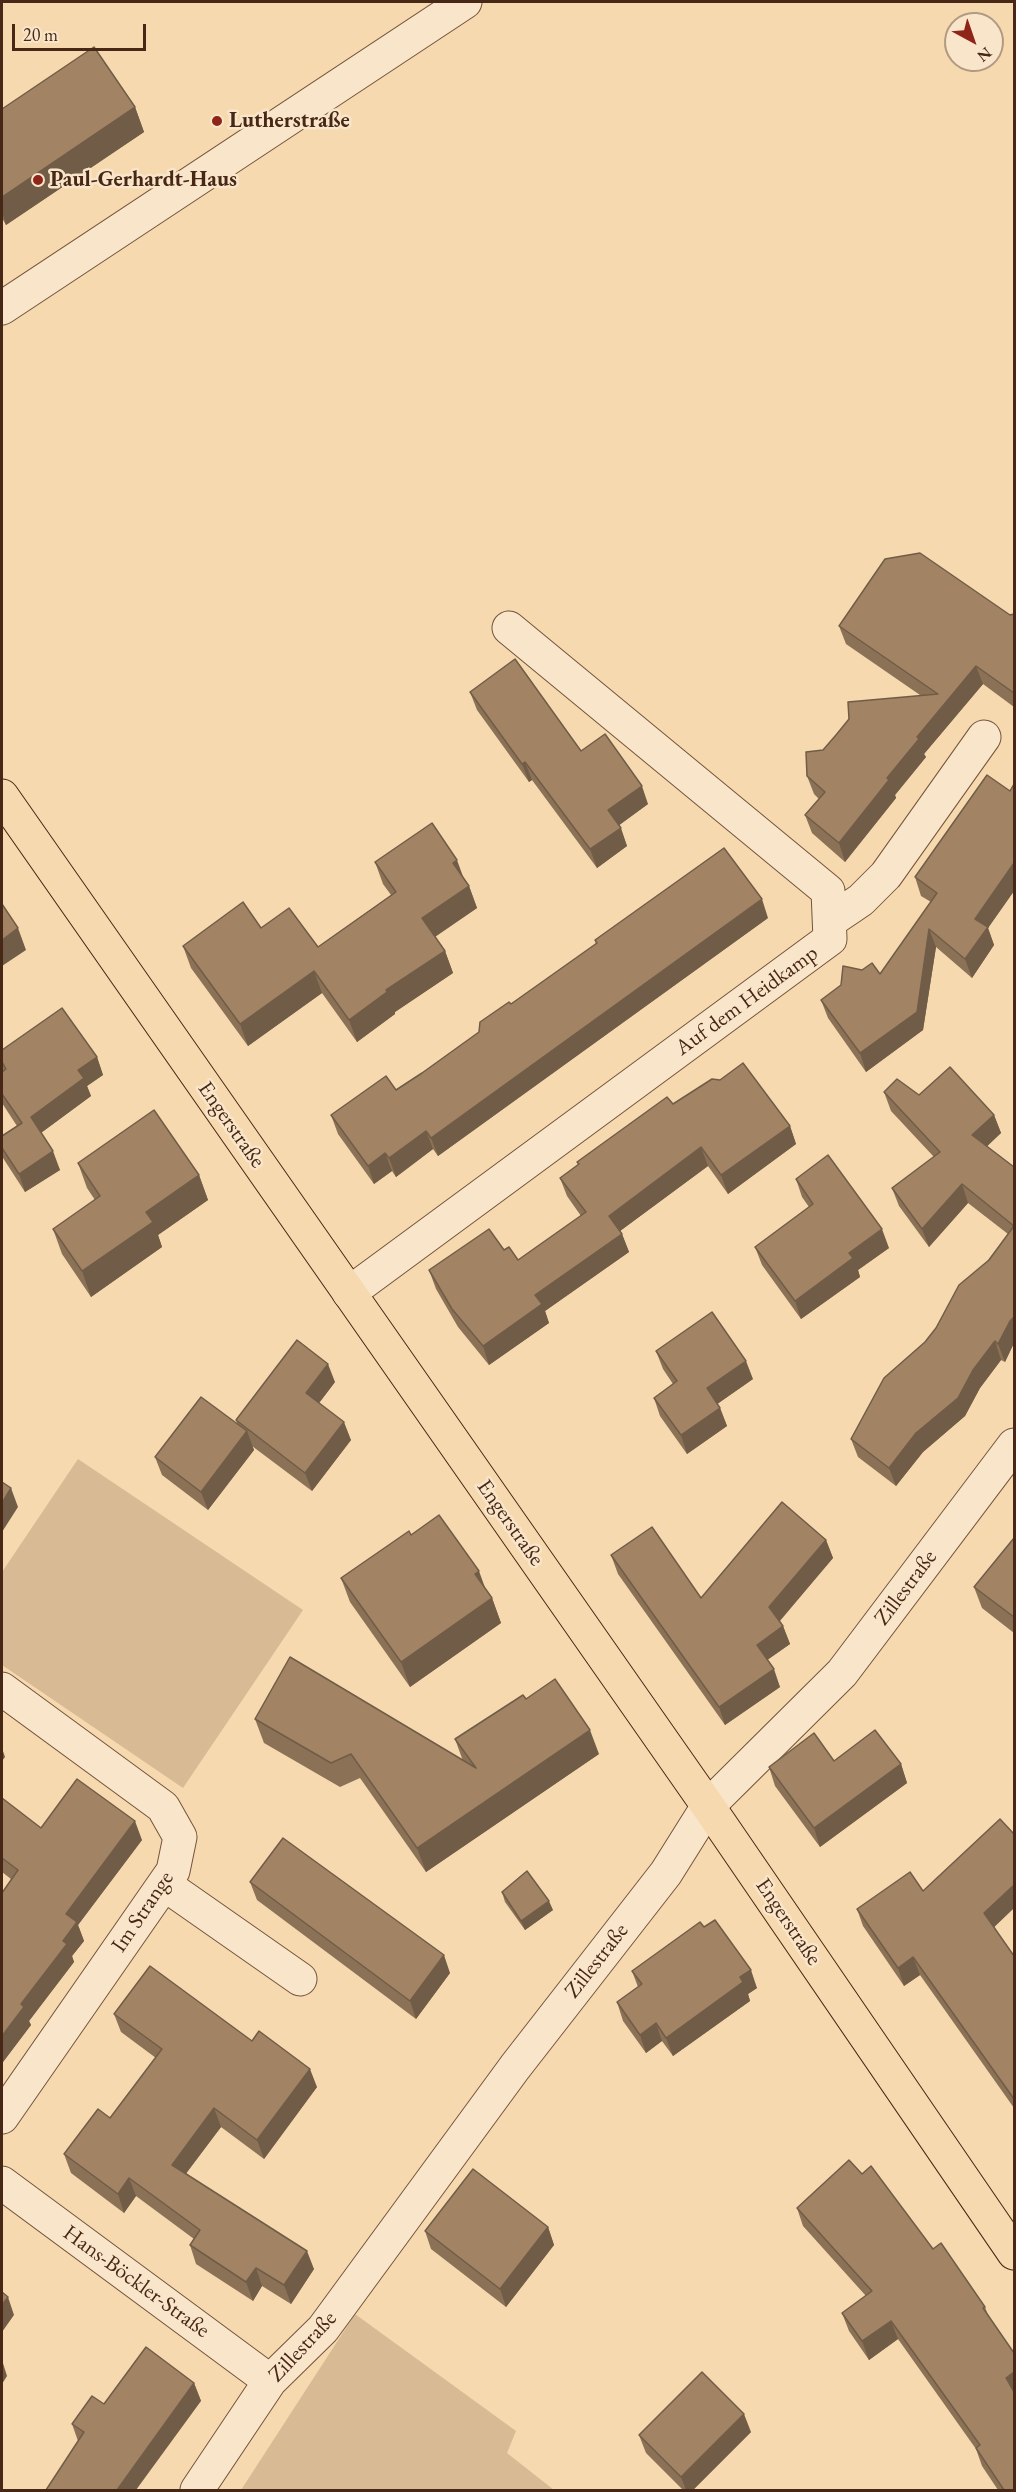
<!DOCTYPE html>
<html>
<head>
<meta charset="utf-8">
<style>
	body { margin:0 }
	#map { position:relative; width:1016px; height:2492px; overflow:hidden; background:#f6d9ae; font-family:"EB Garamond",serif }
	canvas { display:block }
	.frame { position:absolute; inset:0; border:3px solid #472816; pointer-events:none }
	.north { position:absolute; left:944px; top:12px; width:60px; height:60px; box-sizing:border-box; background:#f9e6ca; border:2px solid #b29a82; border-radius:50%; rotate:140deg; font-size:16px; font-weight:700; line-height:24px; text-align:center; color:#472816 }
	.north::after { content:''; display:block; margin:auto; width:21px; height:27px; background:#8f2418; clip-path:polygon(50% 0,100% 100%,50% 72%,0 100%) }
	.scale { position:absolute; left:12px; top:24px; width:134px; height:27px; box-sizing:border-box; border:3px solid #472816; border-top:0; padding-left:8px; font-size:18px; line-height:21px; white-space:nowrap; color:#472816; -webkit-text-stroke:4px #f9e6ca; paint-order:stroke }
</style>
</head>
<body>
<div id="map">
<canvas width="1016" height="2492"></canvas>
<div class="frame"></div>
<div class="north">N</div>
<div class="scale">20 m</div>
</div>
<script>
const g = document.querySelector('canvas').getContext('2d');
g.lineJoin = 'round';
function fill(path, color) { g.fillStyle = color; g.fill(path, 'evenodd'); }
function strokePath(path, color, width, dash) { g.strokeStyle = color; g.lineWidth = width; g.lineCap = dash ? 'butt' : 'round'; g.setLineDash(dash || []); g.stroke(path); }
function label(font, color, halo, rows, align = 'center') {
  g.font = font + ' "EB Garamond",serif'; g.lineWidth = 5; g.setLineDash([]); g.textBaseline = 'middle'; g.strokeStyle = halo; g.fillStyle = color; for (const [text, x, y, turn = 0] of rows) {
    g.save(); g.translate(x, y); g.rotate((+turn || 0) * Math.PI / 180); g.textAlign = isNaN(turn) ? turn : align; if (halo) g.strokeText(text, 0, 0); g.fillText(text, 0, 0); g.restore();
  }
}
fill(new Path2D(`
	M78,1459l225,151 -120,178 -181,-123v-93z
	M355,2314l161,117 -9,22 47,37h-313z`), '#d8bb94');
const minor = new Path2D(`
	M2,308l463,-306
	M830,921l31,-21 25,-25 98,-138
	M349,1293l481,-354 -2,-48 -319,-263
	M2,1689l161,118 17,30 -7,34 -171,246
	M164,1884l136,95
	M2,2183l268,198
	M197,2490l73,-109 53,-52 192,-262 151,-194 42,-67 134,-133 172,-228`);
const major = new Path2D(`
	M2,796l706,1010 306,447`);
strokePath(minor, '#73543c', 35);
strokePath(major, '#472816', 35);
strokePath(minor, '#f9e6ca', 33);
strokePath(major, '#f6d9ae', 33);
fill(new Path2D(`
	M135,107l9,25 -138,93 -4,-7v-109z
	M1014,614v93l-31,-23 -59,70 2,3 -31,38 1,3 -51,64 -33,-29 -7,-18 14,-16 -5,-5 -7,-18 16,-26 97,-55 -74,-51 -7,-18z
	M470,692l111,59 67,53 -29,21 8,21 -30,22 -65,-88 -3,2 -52,-72z
	M1014,784v107l-26,37 6,17 -22,33 -36,-31 -13,83 -57,42 -38,-54 -7,-18 59,-26 51,-72 -10,-6 -6,-19 95,-86z
	M375,862l90,18 4,6 8,22 -42,29 10,14 8,22 -58,39v2l-38,28 -35,-49 -74,53 -57,-78 -8,-22 78,-18 57,19 73,-52 -8,-11z
	M768,918l-330,238 -5,-7 -37,28 -4,-6 -18,13 -36,-50 -7,-19 65,-25 26,-17 57,-41 32,-28 85,-60 -1,-4z
	M2,1050l95,7 6,18 -16,11 4,10 -50,37 19,37 -35,22 -22,-34 -1,-4v-18l15,-10 -15,-23z
	M884,1092l35,3 75,20 7,18 -14,13 27,21v176l-9,19 -4,-2 -21,28 -15,28 -42,36 -27,34 -38,-29 -7,-18 157,-205 -40,-31 -39,44 -30,-41 -7,-18 42,-31 -43,-46z
	M673,1104l117,22 6,18 -68,50 -20,-28 -88,65 2,3 7,18 -84,59 4,12 -60,42 -31,-38 -22,-38 -7,-19 75,-20 14,10 63,-44 -14,-20 -7,-18 18,-13 -1,-3z
	M78,1163l121,12 9,25 -50,35 4,12 -71,50 -29,-43 -9,-25 42,-29 -8,-12z
	M796,1179l93,69 -31,22 2,7 -59,42 -39,-54 -7,-18 54,-40 -7,-10z
	M656,1351l97,28 -36,25 3,4 7,18 -40,28 -27,-38 -6,-18 19,-14 -10,-15z
	M335,1382l-16,21 32,37 -39,51 -60,-45 2,4 -46,60 -46,-35 -7,-18 82,-33 -1,-4z
	M411,1535l74,53 7,10 9,25 -91,64 -60,-85 -9,-24z
	M1014,1538v95l-32,-25 -8,-21z
	M826,1540l7,18 -53,63 3,5 7,18 -23,16 13,27 -55,38 -107,-151 -7,-19 90,43z
	M526,1699l73,55 -173,118 -66,-94 -20,9 -76,-44 -9,-24 208,42 -8,-22z
	M834,1761l67,3 6,19 -87,64 -45,-61 -6,-19z
	M2,1798l39,30 101,12 -64,85 6,16 -12,15 2,6 -45,59 2,4 -28,37 -1,-1v-168l9,-14 -9,-7z
	M1014,1834v74l-20,19 20,29v152l-94,-133 -16,11 -41,-60 -6,-17 66,-18z
	M250,1882l200,91 -34,46 -159,-119z
	M502,1892l51,18 -28,20 -20,-28z
	M704,1927l53,61 -9,6 2,7 -77,55 -11,-15 -16,12 -23,-32 -6,-19 21,-15 -6,-16z
	M114,2014l138,27 65,46 -53,72 -43,-32 -35,46 128,96 -23,35 -29,-18 -9,15 -57,-37 -6,-19 4,-6 -58,-43 -12,17 -53,-40 -7,-19 46,-36 46,-60 -35,-26z
	M797,2208l136,41 52,58 3,8 26,175h-16l-16,-24 -6,-17 -78,-110 -29,21 -20,-29 -7,-18 24,-17 -63,-70z
	M548,2227l6,18 -48,62 -75,-58 -6,-18z
	M194,2383l7,18 -123,40 -6,-17 32,-20z
	M751,2432l-58,58h-10l-37,-37 -7,-18z`), '#8b7257');
fill(new Path2D(`
	M135,107l9,25 -138,93 -4,-13v-15z
	M976,666l7,18 -59,70 2,3 -31,38 1,3 -51,64 -6,-19 78,-106z
	M525,762l7,18 -3,2 -7,-18z
	M642,786l6,18 -34,25 -6,-19z
	M621,828l6,18 -30,22 -7,-19z
	M457,860l8,22 -12,-19z
	M1014,863v28l-26,37 6,17 -22,33 -7,-19 10,-40z
	M469,886l8,22 -47,32 -8,-22z
	M762,899l6,19 -330,238 -7,-18z
	M18,928l8,22 -24,16v-26z
	M929,929l7,18 -13,83 -57,42 -6,-19z
	M445,951l8,22 -58,39v2l-38,28 -8,-22 37,-30z
	M314,971l8,22 -74,53 -8,-22z
	M97,1057l6,18 -16,11 4,10 -53,39 -7,-18 47,-47z
	M994,1115l7,18 -22,21 -7,-19z
	M790,1126l6,18 -68,50 -7,-19z
	M426,1131l7,18 -37,28 -7,-19z
	M701,1147l7,19 -92,68 -7,-18z
	M53,1151l7,19 -35,22 -6,-18z
	M385,1153l7,18 -18,13 -6,-18z
	M199,1175l9,25 -50,35 4,12 -71,50 -9,-26 64,-59z
	M962,1184l6,19 -39,44 -7,-18z
	M882,1229l7,19 -31,22 2,7 -59,42 -6,-18 54,-48z
	M622,1234l7,18 -84,59 4,12 -60,42 -6,-19 52,-51z
	M1014,1317v26l-9,19 -7,-18 12,-23z
	M995,1341l6,19 -21,28 -15,28 -42,36 -27,34 -7,-18 27,-35 57,-63z
	M746,1361l7,18 -40,28 -6,-19z
	M328,1364l7,18 -22,29 -7,-18z
	M720,1408l7,18 -40,28 -6,-19z
	M344,1422l7,18 -39,51 -7,-18z
	M247,1431l7,19 -46,60 -7,-18z
	M11,1488l7,19 -16,25v-29z
	M826,1540l7,18 -57,67 -7,-18z
	M479,1571l9,25 -13,-22z
	M492,1598l9,25 -91,64 -9,-25z
	M783,1626l7,18 -27,19 -6,-18z
	M774,1669l6,18 -55,38 -6,-18z
	M590,1730l9,24 -173,118 -9,-24z
	M2,1748l3,9 -3,4z
	M901,1764l6,19 -87,64 -6,-19z
	M135,1821l7,19 -64,85 6,16 -12,15 2,6 -45,59 2,4 -28,37 -1,-4v-22l19,-32 42,-63 3,-27z
	M1014,1885v23l-24,23 -6,-18z
	M549,1901l4,9 -28,20 -4,-9z
	M444,1955l6,18 -34,46 -6,-18z
	M913,1957l7,18 -16,11 -6,-18z
	M751,1970l6,18 -9,6 2,7 -77,55 -7,-18 74,-61z
	M656,2023l6,18 -16,12 -6,-18z
	M310,2069l7,18 -53,72 -7,-19z
	M214,2108l7,19 -42,56 -7,-18z
	M129,2178l7,18 -12,17 -6,-19z
	M548,2227l6,18 -48,62 -6,-18z
	M307,2251l7,18 -23,35 -7,-19z
	M256,2268l6,18 -9,15 -7,-19z
	M8,2297l6,18 -12,17v-27z
	M891,2321l7,18 -29,21 -7,-19z
	M2,2360l5,16 -5,8z
	M1014,2372v23l-8,-17z
	M194,2383l7,18 -65,89h-19z
	M744,2414l7,18 -58,58h-7l-5,-13z`), '#715c47');
const building = new Path2D(`
	M94,47l41,60 -133,90v-88z
	M920,553l90,62 4,-1v79l-38,-27 -59,71 2,2 -32,39 2,2 -50,63 -34,-28 20,-23 -18,-16 -1,-24 17,-2 13,-15 13,-16 -1,-17 90,-8 -99,-68 46,-67z
	M515,659l66,92 24,-17 37,52 -34,24 13,18 -31,21 -65,-87 -3,2 -52,-72z
	M987,775l23,16 4,-7v79l-39,56 13,8 -23,32 -36,-30 -12,83 -57,41 -39,-53 20,-15 2,-19 19,4 10,-7 8,11 57,-81 -22,-16z
	M432,823l25,37 -4,3 16,23 -47,32 23,33 -59,39 1,2 -38,28 -35,-49 -74,53 -57,-78 60,-44 18,26 28,-20 29,39 78,-55 -21,-30z
	M724,848l38,51 -331,239 -5,-7 -37,27 -4,-5 -17,13 -37,-51 55,-39 10,14 26,-17 57,-41 1,-10 29,-20 2,2 86,-61 -2,-3z
	M2,904l16,24 -16,12z
	M62,1008l35,49 -19,13 6,8 -53,39 22,34 -34,23 -17,-26v-12l20,-13 -20,-29v-22l4,-3 -4,-7v-12z
	M743,1063l47,63 -69,49 -20,-28 -92,69 13,18 -87,61 7,9 -59,42 -31,-37 -23,-39 60,-41 15,21 5,-3 9,13 68,-48 -26,-34 19,-14 -2,-2 90,-65 6,7 39,-25 8,1z
	M950,1067l44,48 -22,20 42,32v150l-4,4 -12,23 -3,-3 -22,29 -15,28 -42,35 -27,35 -38,-29 33,-61 41,-36 11,-14 23,-43 30,-25 25,-34 -52,-42 -40,45 -30,-41 48,-36 -56,-60 13,-13 22,16z
	M154,1110l45,65 -53,37 7,10 -71,49 -29,-42 47,-33 -22,-33z
	M828,1155l54,74 -33,24 4,5 -58,43 -40,-54 58,-43 -17,-25z
	M712,1312l34,49 -39,27 13,20 -39,27 -27,-37 23,-17 -21,-30z
	M297,1340l31,24 -22,29 38,29 -39,51 -69,-53z
	M201,1397l46,34 -46,61 -46,-35z
	M2,1482l9,6 -9,15z
	M782,1502l44,38 -57,67 14,19 -26,19 17,24 -55,38 -108,-152 41,-28 49,71z
	M439,1515l40,56 -4,3 17,24 -91,64 -60,-84 68,-47 2,4z
	M1014,1538v79l-40,-30z
	M290,1657l186,111 -21,-29 68,-44 3,4 29,-20 35,51 -173,118 -66,-94 -20,9 -76,-44z
	M875,1730l26,34 -87,64 -45,-61 45,-34 20,28z
	M77,1779l58,42 -69,93 11,8 -14,19 4,3 -46,60 3,3 -22,29v-143l16,-23 -16,-12v-60l39,30z
	M1000,1819l14,15v51l-30,28 30,43v143l-101,-142 -15,11 -41,-59 53,-37 13,19z
	M283,1838l161,117 -34,46 -160,-119z
	M527,1871l22,30 -28,20 -19,-29z
	M715,1920l36,50 -11,7 3,5 -77,56 -10,-15 -16,12 -23,-33 25,-18 -10,-13 68,-49 4,5z
	M150,1966l102,75 7,-10 51,38 -53,71 -43,-32 -42,57 135,86 -23,34 -28,-17 -10,14 -56,-37 10,-15 -71,-52 -11,16 -54,-40 34,-45 12,9 52,-69 -48,-35z
	M849,2160l13,14 9,-8 62,83 8,-6 44,64 -2,1 31,45v19l-8,6 8,14v98h-10l-28,-42 4,-3 -89,-124 -29,20 -20,-28 30,-22 -75,-83z
	M473,2169l75,58 -48,62 -75,-58z
	M2,2292l6,5 -6,8z
	M146,2347l48,36 -77,107h-71l38,-58 -12,-8 20,-28 12,8z
	M702,2372l42,42 -63,63 -42,-42z`);
fill(building, '#a28465');
strokePath(building, '#715c47', 1.5);
for (const [x, y, r, color] of [
	[217,121,6,"#8f2418"],
	[38,180,6,"#8f2418"]
]) { const dot = new Path2D(); dot.arc(x, y, r, 0, 2 * Math.PI); g.fillStyle = color; g.fill(dot); strokePath(dot, '#f9e6ca', 2); }
label('bold 22px', '#472816', '#f9e6ca', [
	["Lutherstraße",229,121],
	["Paul-Gerhardt-Haus",50,180]
], 'left');
label('22px', '#472816', '#f9e6ca', [
	["Auf dem Heidkamp",747,1001,-36],
	["Engerstraße",231,1125,55],
	["Engerstraße",510,1523,55],
	["Zillestraße",906,1588,-53],
	["Im Strange",143,1912,-56],
	["Engerstraße",788,1922,56],
	["Zillestraße",597,1961,-52],
	["Hans-Böckler-Straße",136,2282,36],
	["Zillestraße",303,2347,-47]
]);
</script>
</body>
</html>
